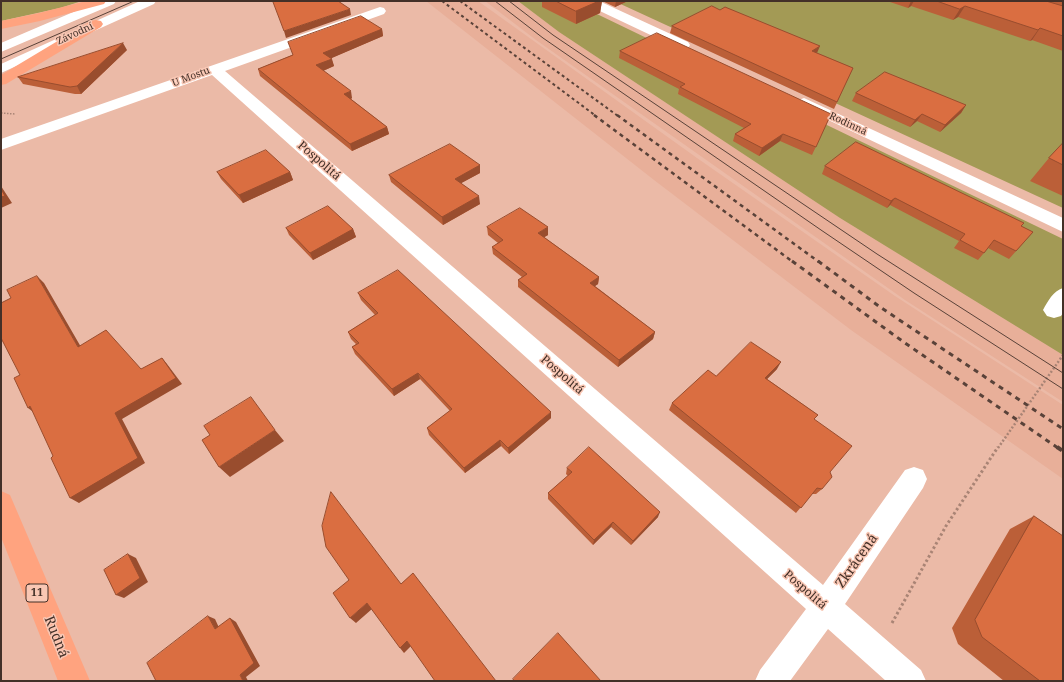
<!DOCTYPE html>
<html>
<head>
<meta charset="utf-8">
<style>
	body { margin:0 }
	#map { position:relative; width:1064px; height:682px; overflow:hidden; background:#ebbaa7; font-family:"Noto Serif",serif }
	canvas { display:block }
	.frame { position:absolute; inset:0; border:2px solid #433028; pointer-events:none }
</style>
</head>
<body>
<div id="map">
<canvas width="1064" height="682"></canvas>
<div class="frame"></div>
</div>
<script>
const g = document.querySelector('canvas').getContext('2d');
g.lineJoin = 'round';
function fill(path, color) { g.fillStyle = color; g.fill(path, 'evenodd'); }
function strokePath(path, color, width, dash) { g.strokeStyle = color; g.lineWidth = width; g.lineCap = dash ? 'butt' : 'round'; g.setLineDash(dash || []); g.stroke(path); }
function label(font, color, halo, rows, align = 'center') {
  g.font = font + ' "Noto Serif",serif'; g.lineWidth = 3; g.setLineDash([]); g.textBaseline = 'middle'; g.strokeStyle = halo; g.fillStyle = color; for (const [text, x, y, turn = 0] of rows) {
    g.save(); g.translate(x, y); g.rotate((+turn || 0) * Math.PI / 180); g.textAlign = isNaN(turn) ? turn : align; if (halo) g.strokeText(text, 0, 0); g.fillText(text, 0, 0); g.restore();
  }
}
fill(new Path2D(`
	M426,1h52l219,157 198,138 168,109v74l-212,-149 -197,-150z
	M485,1h33l41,31 281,186 223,137v47l-158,-102 -369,-260z`), '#e8af99');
fill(new Path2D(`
	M1,1h81l-22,7 -59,13z
	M518,1h52l493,238v116l-223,-137 -281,-186z
	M614,1h377l72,24v183z`), '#a39a55');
strokePath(new Path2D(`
	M1,113l14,1`), '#a98475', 1.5, [1.5, 1.5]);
strokePath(new Path2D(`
	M998,448l65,-93`), '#a98475', 2.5, [2, 2]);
strokePath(new Path2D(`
	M892,623l54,-97 52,-79`), '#a98475', 3, [2.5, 2.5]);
fill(new Path2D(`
	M99,1h17l-2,3 -113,48v-9z
	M140,1h16l-2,3 -153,69v-9z
	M583,1h16l89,41 2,3 -2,3h-10l-93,-44z
	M380,7l4,1 2,3 -2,3 -159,57 598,514 82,-115 9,-3 9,3 4,9 -4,9 -78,116 76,66 5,11h-40l-58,-52 -38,52h-35l5,-11 46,-61 -594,-534 -211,75v-11z
	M804,98l259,120v14l-264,-126 -3,-3 3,-3z
	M1063,288v25l-2,3 -7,2 -7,-2 -4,-6c5,-9 10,-19 20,-22z`), '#fff');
fill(new Path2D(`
	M86,1h20l-2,3 -64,17 -39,8v-8l38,-8z
	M96,20l5,1 2,3 -2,3 -95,57 -5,1v-10l90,-54z
	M1,491l9,4 80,186h-32l-57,-144z`), '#ffa37f');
strokePath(new Path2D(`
	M495,1l48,37 278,192 93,63 149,96
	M509,1l44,34 324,219 186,119
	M1,59l133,-58`), '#594239', 1);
strokePath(new Path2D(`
	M442,1l154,115
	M460,1l158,115`), '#594239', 2, [3, 3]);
strokePath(new Path2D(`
	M594,115l199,147
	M617,115l202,147`), '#594239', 2.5, [4, 4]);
strokePath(new Path2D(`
	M792,261l113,82 153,105
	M818,261l62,46 183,122`), '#594239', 3, [5, 5]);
strokePath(new Path2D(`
	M1057,447l6,4`), '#594239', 4, [6, 6]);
fill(new Path2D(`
	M542,1h60l-2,12 -24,11 -34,-17z
	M602,1h26l-13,6z
	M887,1h176v50l-31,-11 -2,1 -72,-24 -5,3 -42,-14 -3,2z
	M672,26l145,27 36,15 -19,41 -164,-76z
	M382,29l1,7 -52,22 3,8 -11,5 29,27 -1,1 36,28 2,7 -37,17 -92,-75 -2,-7 34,-14z
	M127,50l-46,44h-6l-52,-10 -5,-7z
	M620,51l211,63 -19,41 -32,-14 -21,15 -26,-15 2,-7 9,-6 -66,-34 1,-5 -60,-31z
	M856,93l110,12 -5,8 -21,19 -23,-11 -7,6 -58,-26z
	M1063,143v53l-33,-15 19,-23z
	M480,165v8l-19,10 19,21 -37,21 -52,-43 -2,-7z
	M825,166l196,60 12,6 -24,27 -21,-11 -10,12 -24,-12 5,-7 -69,-36 -3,3 -65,-34z
	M217,172h73l3,8 -50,23 -22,-24z
	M487,227l61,8 -4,2 55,40 -1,7 -3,2 60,46 -2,7 -35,28 -100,-80v-7l4,-3 -29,-23 -1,-7 6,-4 -10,-8z
	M286,228l67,1 3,8 -43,23 -24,-25z
	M358,293l193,125 -42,36 -8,-8 -36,27 -36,-38 -2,-7 23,-17 -30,-32 -26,17 -39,-42 -3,-7 4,-3 -5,-5 -3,-7 27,-17 -14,-15z
	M777,369l-10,10 51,36 -4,4 16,53 -8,17 -6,5h-4l-16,19 -127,-103 3,-7 44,-27z
	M567,468l91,49 -27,28 -20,-18 -18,18 -45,-46v-6l20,-17 -2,-2z
	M1034,516l29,165h-59l-46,-37 -6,-16 58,-99z`), '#bb5f38');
fill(new Path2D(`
	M599,1h3l-2,12 -24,11v-13z
	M616,1h12l-13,6z
	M911,1h3l-3,5 -3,2z
	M965,6l-7,11 -5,3 7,-11z
	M350,9l1,6 -65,23 -2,-7z
	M1040,28l-8,12 -2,1 8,-11z
	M382,29l1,7 -58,25 -2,-8z
	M123,43l4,7 -46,44 -4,-8z
	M820,46l-3,7 -5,-2z
	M332,59l2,7 -16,7 -2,-8z
	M351,91l1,7 -6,4 -2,-8z
	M966,105l-5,8 -21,19 5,-7z
	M922,114l-5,7 -7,6 5,-7z
	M387,127l2,7 -37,17 -2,-7z
	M783,134l-3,7 -21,15 3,-8z
	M480,165v8l-24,13 -1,-7z
	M290,172l3,8 -50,23 -4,-8z
	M1,186l11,17 -11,5z
	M479,196l1,8 -37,21 -1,-8z
	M895,198l-5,7 -3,3 4,-7z
	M548,227v8l-10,6v-8z
	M353,229l3,8 -43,23 -3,-7z
	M37,276l7,7 41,71 -7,-7z
	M599,277l-1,7 -9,6 1,-7z
	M655,332l-2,7 -35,28 1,-7z
	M162,358l5,6 15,20 -60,35 23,44 -66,40 -9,-5 45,-85z
	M781,362l-4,7 -15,15 3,-6z
	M418,373l2,6 -26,17 -2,-7z
	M30,406l6,8 -8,-6z
	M551,412v6l-42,36 -1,-6z
	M275,430l9,11 -54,36 -11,-10z
	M500,440l1,6 -36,27 -1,-5z
	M660,512l-2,5 -27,28 2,-4z
	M613,522l-2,5 -18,18 1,-5z
	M128,554l8,4 12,24 -24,16 -8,-3z
	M367,603l5,6 -16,14 -6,-5z
	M208,616l7,3 6,13 -6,-3z
	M230,618l6,4 24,44 -14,11 2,4h-5l-3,-6z
	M407,641l4,5 -7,7 -4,-5z`), '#994d2e');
const building = new Path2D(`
	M277,1h61l12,8 -66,22 -11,-29z
	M556,1h43l-23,10z
	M937,1h109l17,5v30l-23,-8 -2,2 -73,-24 -5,3z
	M712,6l8,4 5,-3 95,39 -8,5 41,17 -16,34 -165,-76z
	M361,16l21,13 -59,24 9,6 -16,6 35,26 -7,3 43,33 -37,17 -92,-75 35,-14 -5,-13z
	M657,33l174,81 -15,33 -33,-13 -21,14 -27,-14 16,-10 -71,-37 5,-3 -65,-33z
	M123,43l-46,43 -7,1 -52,-10z
	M885,72l81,33 -21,20 -23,-11 -7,6 -59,-27z
	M856,142l168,81 -3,3 12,6 -17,19 -22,-11 -10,13 -24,-13 5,-6 -70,-36 -4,3 -66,-35z
	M1063,143v22l-14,-7z
	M450,144l30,21 -25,14 24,17 -37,21 -53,-42z
	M266,150l24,22 -51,23 -22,-23z
	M1,189l4,7 -4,1z
	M328,206l25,23 -43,24 -24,-25z
	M520,208l28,19 -10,6 61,44 -9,6 65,49 -36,28 -101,-80 9,-6 -35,-27 11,-7 -16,-13z
	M398,270l153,142 -43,36 -8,-8 -36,28 -37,-40 25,-19 -34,-36 -26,16 -40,-42 7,-4 -11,-11 30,-19 -20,-20z
	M37,276l41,71 28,-17 35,39 21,-11 14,20 -61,35 23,45 -68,40 -19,-40 2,-2 -23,-50 -2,2 -14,-30 6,-3 -19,-37v-35l10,-5 -4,-8z
	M751,342l30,20 -16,16 53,37 -4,4 38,27 -22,26 2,5 -10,12 -5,-1 -16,20 -129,-105 36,-33 8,6z
	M251,397l24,33 -56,37 -17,-27 8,-5 -6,-9z
	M589,447l71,65 -27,29 -20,-19 -19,18 -46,-47 24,-21 -5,-4z
	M331,492l70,92 12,-11 83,108h-61l-28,-40 -7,7 -33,-45 -17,15 -17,-25 16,-13 -23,-33 -4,-21z
	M1034,516l29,20v145h-23l-58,-44 -7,-17z
	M128,554l12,24 -24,17 -12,-25z
	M208,616l7,13 15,-11 24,45 -14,12 3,6h-87l-9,-18z
	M558,633l43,48h-87l-1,-2z`);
fill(building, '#da6e41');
strokePath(building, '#994d2e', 1);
label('10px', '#433028', '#f9c7b4', [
	["Závodní",75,34,-25],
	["U Mostu",191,77,-20],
	["Rodinná",848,124,25]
]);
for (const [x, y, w] of [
	[37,593,22]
]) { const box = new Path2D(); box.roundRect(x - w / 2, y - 9, w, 18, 3); g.fillStyle = '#f9c7b4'; g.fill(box); strokePath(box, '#433028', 1); }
label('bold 11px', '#433028', null, [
	["11",37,593]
]);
label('12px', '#433028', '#f9c7b4', [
	["Pospolitá",319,161,41],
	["Pospolitá",562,375,41],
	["Pospolitá",805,590,41]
]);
label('14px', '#433028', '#f9c7b4', [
	["Zkrácená",857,561,-55],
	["Rudná",56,637,68]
]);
</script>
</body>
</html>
